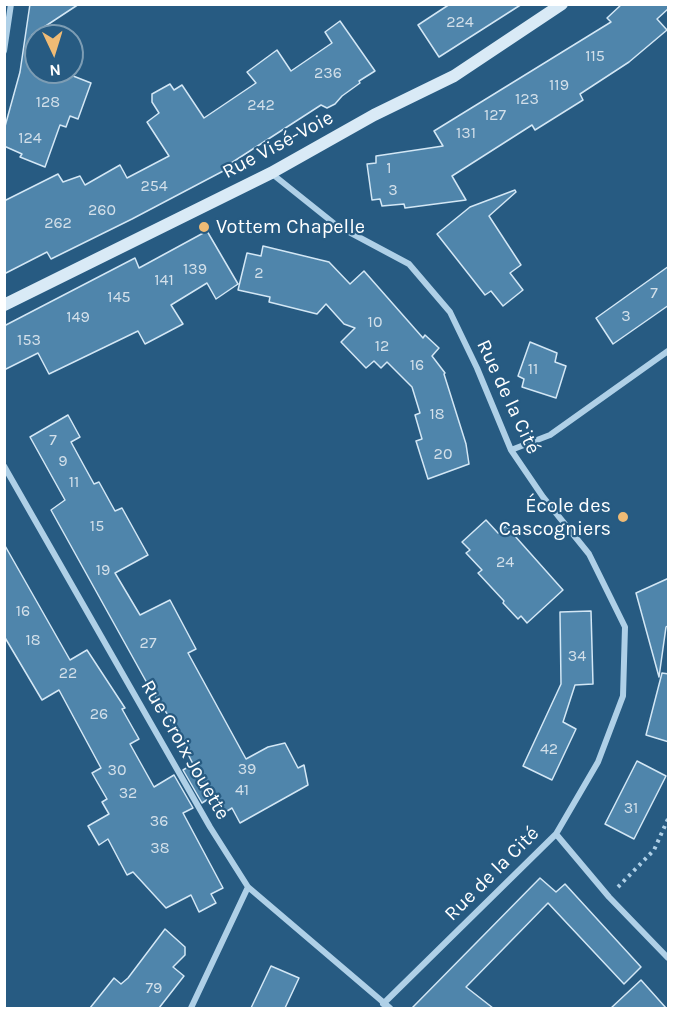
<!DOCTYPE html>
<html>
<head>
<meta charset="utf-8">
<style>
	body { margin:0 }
	#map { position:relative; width:673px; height:1013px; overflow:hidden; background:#275b82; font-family:Karla,sans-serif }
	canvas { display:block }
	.frame { position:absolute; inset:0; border:6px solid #fff; pointer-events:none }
	.north { position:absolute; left:24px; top:24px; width:60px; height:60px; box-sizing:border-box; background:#275b82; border:2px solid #7d9db4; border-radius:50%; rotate:176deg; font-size:16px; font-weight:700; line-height:24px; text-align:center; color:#fff }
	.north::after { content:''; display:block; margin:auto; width:21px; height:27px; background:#efbb75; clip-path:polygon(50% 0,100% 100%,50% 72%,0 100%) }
</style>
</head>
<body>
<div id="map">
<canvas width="673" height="1013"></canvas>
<div class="frame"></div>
<div class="north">N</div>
</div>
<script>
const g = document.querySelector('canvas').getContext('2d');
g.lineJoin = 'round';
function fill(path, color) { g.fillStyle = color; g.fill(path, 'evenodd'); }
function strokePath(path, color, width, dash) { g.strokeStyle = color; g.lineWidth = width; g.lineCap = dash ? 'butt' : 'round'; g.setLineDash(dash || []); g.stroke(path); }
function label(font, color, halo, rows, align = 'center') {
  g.font = font + ' Karla,sans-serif'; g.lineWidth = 4.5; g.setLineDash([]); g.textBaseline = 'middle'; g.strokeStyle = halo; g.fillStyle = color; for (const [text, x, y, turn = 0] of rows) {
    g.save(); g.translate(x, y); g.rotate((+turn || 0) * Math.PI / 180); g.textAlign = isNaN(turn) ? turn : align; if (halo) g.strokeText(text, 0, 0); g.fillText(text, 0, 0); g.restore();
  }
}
const building = new Path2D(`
	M30,4h49l-47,31 10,1h-6v36h27l28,11 -13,36 -8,-3 -4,11 -6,-2 -15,42 -25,-10 2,-3 -18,-8v-16l16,-58z
	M450,4h72l-83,53 -21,-32z
	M622,4h47v4l-12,11 10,11 -38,32 -49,32 3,6 -48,30 -3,-5 -80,51 14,24 -61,8 -1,-4 -22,2 -2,-7 -8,1 -5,-36 9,-1v-7l67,-10 -9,-15 177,-109 -4,-4z
	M340,21l35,50 -16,10 1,2 -18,13 -7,8 -8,4 -6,-3 -96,62 2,2 -95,50 -81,40 -4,-7 -43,22v-73l54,-27 5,8 17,-6 5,9 35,-20 7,13 42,-22 -22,-34 12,-9 -7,-11v-8l18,-10 4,6 8,-5 22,33 52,-35 -9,-11 30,-22 14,21 41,-28 -7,-11z
	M515,190l1,2 -27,24 32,49 -11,8 13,17 -20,16 -12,-15 -6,4 -48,-61 33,-27z
	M207,231l31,53 -22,15 -9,-16 -36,22 12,19 -38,20 -7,-13 -89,43 -11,-21 -34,17v-44l131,-68 4,10z
	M263,246l66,16 21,22 14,-13 59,67 2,-3 14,13 -7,8 13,17 -1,1 22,70 3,20 -41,15 -12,-38 6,-2 -7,-24 5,-2 -8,-26 -25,-25 -6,6 -7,-7 -8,7 -25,-26 14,-14 -11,-4 -18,-20 -9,10 -48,-12 1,-5 -32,-7 9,-37 14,3z
	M669,266v39l-56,39 -17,-26z
	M530,342l27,11 -2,9 11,4 -10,32 -34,-11 2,-8 -6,-3z
	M68,415l12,22 -9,5 12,22 11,20 5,-2 16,29 7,-3 26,47 -33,18 25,42 30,-15 26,49 -8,4 58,106 22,-12 17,-4 13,25 6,-3 4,20 -68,38 -8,-15 -8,5 -11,-17 -11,7 -19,-33 10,-6 -25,-49 -16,-23 -101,-182 14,-10 -35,-63z
	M486,520l12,13 8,-7 57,64 -36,33 -6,-7 -3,3 -15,-16 1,-2 -26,-28 4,-3 -16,-17 4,-3 -8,-8z
	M4,544l66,116 17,-10 38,58 -3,1 17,30 -9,5 24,43 20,-12 19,33 -10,5 40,75 -12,6 5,9 -17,9 -8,-17 -25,13 -33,-36 -6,3 -19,-36 -9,6 -11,-19 21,-12 -7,-12 5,-3 -15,-26 9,-5 -42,-78 -17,10 -38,-64z
	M669,578v47l-3,2 -7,50 -23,-84z
	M591,611l2,73 -18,1 -12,37 13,7 -24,51 -29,-14 38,-82 -1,-72z
	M662,673l7,1v68l-23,-7z
	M637,761l29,15 -32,63 -29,-15z
	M540,878l16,14 9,-8 76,83 -17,17 -76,-81 -82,84 27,21h-81z
	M165,929l20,18v8l-12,12 11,9 -25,32h-69l24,-30 7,6 7,-6z
	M271,966l28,12 -14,30h-34z
	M641,980l25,28h-55z`);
fill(building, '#4f85ab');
strokePath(building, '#d3e7f5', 1.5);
strokePath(new Path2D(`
	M618,887l36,-37 14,-31`), '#afd0e7', 4, [3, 4.5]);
strokePath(new Path2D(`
	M4,51l7,-47
	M271,173l65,52 73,39 41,48 27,56 34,82 32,47 46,57 36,73 -2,69 -25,66 -42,72 -173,170
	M511,450l39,-15 118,-84
	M4,466l206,361 38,60 142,121
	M556,834l53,63 59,61
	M191,1008l57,-121`), '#afd0e7', 6);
strokePath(new Path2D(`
	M4,305l267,-132 103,-58 80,-39 108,-72`), '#d9eaf6', 12);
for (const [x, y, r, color] of [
	[204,227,6,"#efbb75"],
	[623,517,6,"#efbb75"]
]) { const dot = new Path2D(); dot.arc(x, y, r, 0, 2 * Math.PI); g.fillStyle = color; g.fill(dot); strokePath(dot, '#275b82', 2); }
label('16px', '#d3e0ea', null, [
	["224",460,22],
	["115",595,56],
	["236",328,73],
	["119",559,85],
	["123",527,99],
	["128",48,102],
	["242",261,105],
	["127",495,115],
	["131",466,133],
	["124",30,138],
	["1",389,168],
	["254",154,186],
	["3",393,190],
	["260",102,210],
	["262",58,223],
	["139",195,269],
	["2",259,273],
	["141",164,280],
	["7",654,293],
	["145",119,297],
	["3",626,316],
	["149",78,317],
	["10",375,322],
	["153",29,340],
	["12",382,346],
	["16",417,365],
	["11",533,369],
	["18",437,414],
	["7",53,440],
	["20",443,454],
	["9",63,461],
	["11",74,482],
	["15",97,526],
	["24",505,562],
	["19",103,570],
	["16",23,611],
	["18",33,640],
	["27",148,643],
	["34",577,656],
	["22",68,673],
	["26",99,714],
	["42",549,749],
	["39",247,769],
	["30",117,770],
	["41",242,790],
	["32",128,793],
	["31",631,808],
	["36",159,821],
	["38",160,848],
	["79",154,988]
]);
label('20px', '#fff', '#275b82', [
	["Rue Visé-Voie",278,145,-28],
	["Rue de la Cité",508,397,65],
	["Rue Croix Jouette",185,750,60],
	["Rue de la Cité",492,874,-45]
]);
label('20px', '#fff', '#275b82', [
	["Vottem Chapelle",216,227],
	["École des",611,506,"right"],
	["Cascogniers",611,529,"right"]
], 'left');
</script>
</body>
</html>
